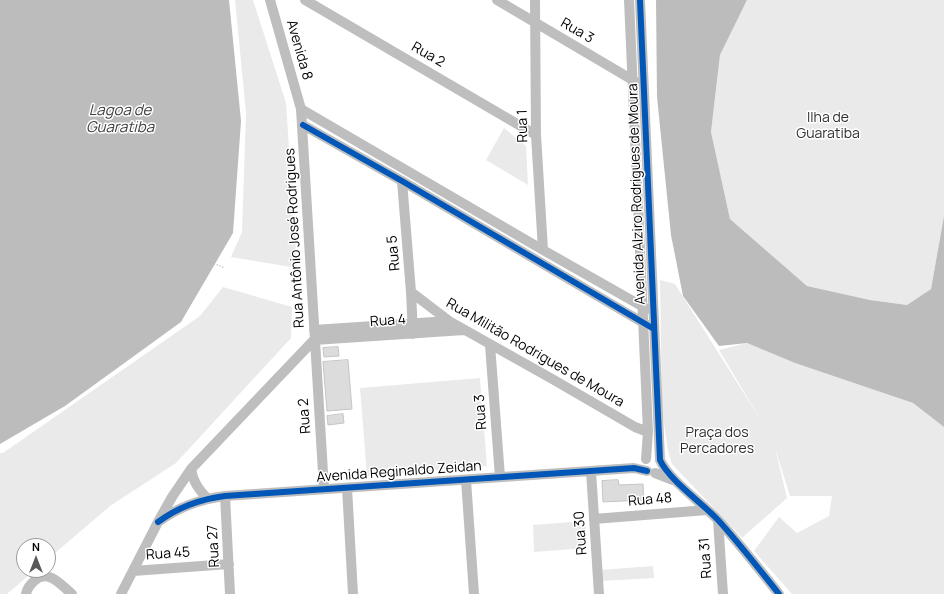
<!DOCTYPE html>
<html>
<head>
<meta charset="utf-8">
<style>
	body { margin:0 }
	#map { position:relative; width:944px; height:594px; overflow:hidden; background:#fff; font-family:Manrope,sans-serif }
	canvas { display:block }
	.north { position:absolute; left:16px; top:538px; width:40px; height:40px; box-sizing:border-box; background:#fff; border:1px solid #999; border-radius:50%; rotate:0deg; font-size:11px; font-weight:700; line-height:16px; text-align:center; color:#000 }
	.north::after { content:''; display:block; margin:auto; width:14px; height:18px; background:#595959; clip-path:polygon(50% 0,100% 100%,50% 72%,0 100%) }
</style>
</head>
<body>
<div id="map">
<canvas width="944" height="594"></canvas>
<div class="north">N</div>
</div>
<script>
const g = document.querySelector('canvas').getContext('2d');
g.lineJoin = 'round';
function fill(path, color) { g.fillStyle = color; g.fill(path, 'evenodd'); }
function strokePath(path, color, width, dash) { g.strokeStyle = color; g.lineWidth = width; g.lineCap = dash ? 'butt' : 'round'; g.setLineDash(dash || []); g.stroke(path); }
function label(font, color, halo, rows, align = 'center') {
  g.font = font + ' Manrope,sans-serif'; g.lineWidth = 3; g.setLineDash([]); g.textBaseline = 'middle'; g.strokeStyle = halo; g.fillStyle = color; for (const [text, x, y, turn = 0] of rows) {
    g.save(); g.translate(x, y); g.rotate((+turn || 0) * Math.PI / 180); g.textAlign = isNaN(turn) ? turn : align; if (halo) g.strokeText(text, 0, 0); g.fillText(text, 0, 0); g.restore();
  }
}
fill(new Path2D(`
	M235,0h18l33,103 11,165 -66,-11 11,-25 4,-119z
	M747,0h197v216l-13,73 -24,16 -37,-5 -63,-14 -77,-67 -19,-87 9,-77z
	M504,128l22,18 2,39 -42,-25z
	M660,280l15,4 87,138 -43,-72 28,-7 48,20 118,40 31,24v167h-152l-38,-43 25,-34 18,16 32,-17 3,-20h-42l-15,-48 12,50 -45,40 -70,-74 -4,-13 -6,-42z
	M223,287l69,20 -1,31 -115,125 -66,43 -62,53v-13h-24v24h11l-28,24h-7v-141h3l197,-137z
	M480,378l7,88 -120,10 -7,-88z
	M585,521l2,27 -53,4 -1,-27z
	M653,566l1,12 -53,3 -1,-11z`), '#eaeaea');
fill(new Path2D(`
	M0,0h229l12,121 -8,112 -52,89 -116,84 -65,38z
	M656,0h91l-27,55 -9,77 19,87 77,67 63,14 37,5 24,-16 13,-73v211l-31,-24 -118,-40 -48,-20 -28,3 -36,-50 -12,-61 -14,-138z`), '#bcbcbc');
const building = new Path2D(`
	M338,347l1,9 -15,1 -1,-9z
	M348,360l4,49 -25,2 -4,-49z
	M343,414l1,9 -16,2 -1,-9z
	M618,480l1,5 24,-1 1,16 -41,2 -1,-21z`);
fill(building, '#dcdcdc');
strokePath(building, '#c5c5c5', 1);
strokePath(new Path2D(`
	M200,258l25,10`), '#b8b8b8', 1.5, [1, 2]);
strokePath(new Path2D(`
	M270,0l31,109 23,380
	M305,0l231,135
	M497,0l139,82
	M535,0l1,135 7,115
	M629,0l19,432 -2,27
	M640,0l20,460c9,20 41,42 58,60 21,23 41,49 61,74
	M301,109l242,141 104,59
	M303,125l99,56 245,144
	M402,181l9,111 2,42
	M411,292l38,29 105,59 81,47 13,5
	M314,330l135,-9
	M314,340l150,-10
	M490,345l10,132
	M191,469c2,13 8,21 17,30
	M591,471l8,123
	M655,473l18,7
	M466,480l8,114
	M347,488l6,106
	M225,496l5,98
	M594,519l113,-9
	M718,520l5,74
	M158,522c19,-14 43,-23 67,-26l409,-28 13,3
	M133,571l96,-7
	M26,594c1,-6 4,-9 8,-13 14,-13 27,4 38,13
	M121,594l37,-72 14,-25 19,-28 123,-129`), '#bebebe', 10);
strokePath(new Path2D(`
	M640,0l20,460c9,20 41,42 58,60 21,23 41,49 61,74
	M303,125l99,56 252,148
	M158,522c19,-14 43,-23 67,-26l409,-28 13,3`), '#0057b8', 6);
label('14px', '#000', '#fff', [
	["Rua 3",577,31,30],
	["Avenida 8",299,50,74],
	["Rua 2",428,55,30],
	["Rua 1",523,126,-91],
	["Avenida Alziro Rodrigues de Moura",637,194,-92],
	["Rua Antônio José Rodrigues",295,238,-93],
	["Rua 5",394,253,-95],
	["Rua 4",388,321,-4],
	["Rua Militão Rodrigues de Moura",535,353,30],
	["Rua 3",481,412,-94],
	["Rua 2",305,416,-94],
	["Avenida Reginaldo Zeidan",399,472,-4],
	["Rua 48",650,500,-5],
	["Rua 30",581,533,-94],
	["Rua 27",214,546,-93],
	["Rua 45",168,554,-4],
	["Rua 31",706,558,-94]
]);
label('14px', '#2f2f2f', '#fff', [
	["Ilha de",828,118],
	["Guaratiba",828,134],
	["Praça dos",717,433],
	["Percadores",717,449]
]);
label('italic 15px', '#404040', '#fff', [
	["Lagoa de",120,111],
	["Guaratiba",120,128]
]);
</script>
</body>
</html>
